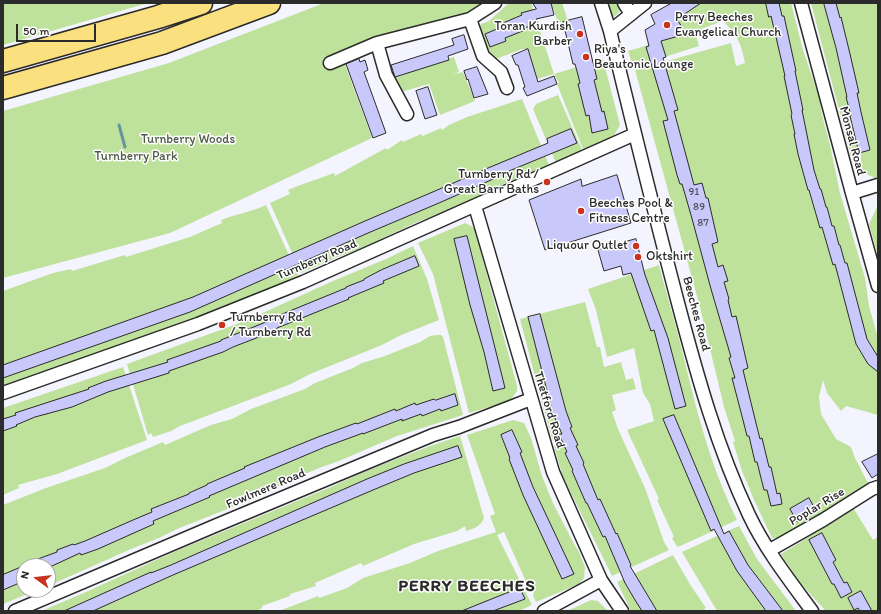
<!DOCTYPE html>
<html>
<head>
<meta charset="utf-8">
<style>
	body { margin:0 }
	#map { position:relative; width:881px; height:614px; overflow:hidden; background:#f4f4fe; font-family:Itim,sans-serif }
	canvas { display:block }
	.frame { position:absolute; inset:0; border:4px solid #2b2b2b; pointer-events:none }
	.north { position:absolute; left:16px; top:558px; width:40px; height:40px; box-sizing:border-box; background:#fff; border:1px solid #aaa; border-radius:50%; rotate:285deg; font-size:11px; font-weight:700; line-height:16px; text-align:center; color:#2b2b2b }
	.north::after { content:''; display:block; margin:auto; width:14px; height:18px; background:#c8321e; clip-path:polygon(50% 0,100% 100%,50% 72%,0 100%) }
	.scale { position:absolute; left:16px; top:24px; width:80px; height:18px; box-sizing:border-box; border:2px solid #2b2b2b; border-top:0; padding-left:5px; font-size:12px; line-height:14px; white-space:nowrap; color:#2b2b2b; -webkit-text-stroke:3px #fff; paint-order:stroke }
</style>
</head>
<body>
<div id="map">
<canvas width="881" height="614"></canvas>
<div class="frame"></div>
<div class="north">N</div>
<div class="scale">50 m</div>
</div>
<script>
const g = document.querySelector('canvas').getContext('2d');
g.lineJoin = 'round';
function fill(path, color) { g.fillStyle = color; g.fill(path, 'evenodd'); }
function strokePath(path, color, width, dash) { g.strokeStyle = color; g.lineWidth = width; g.lineCap = dash ? 'butt' : 'round'; g.setLineDash(dash || []); g.stroke(path); }
function label(font, color, halo, rows, align = 'center') {
  g.font = font + ' Itim,sans-serif'; g.lineWidth = 3; g.setLineDash([]); g.textBaseline = 'middle'; g.strokeStyle = halo; g.fillStyle = color; for (const [text, x, y, turn = 0] of rows) {
    g.save(); g.translate(x, y); g.rotate((+turn || 0) * Math.PI / 180); g.textAlign = isNaN(turn) ? turn : align; if (halo) g.strokeText(text, 0, 0); g.fillText(text, 0, 0); g.restore();
  }
}
fill(new Path2D(`
	M3,3h145l-145,42z
	M324,3h157l-15,11 -22,8 -99,27 -16,12 14,-2 29,79 -202,95 -167,45v-167l166,-48z
	M509,3h22l23,71 49,-15 17,66 -7,12 -30,12 -26,-65 2,-1 -5,-9 -17,5 -9,-30h-6l-26,10c-8,-8 -20,-23 -15,-35l8,-3z
	M551,3h11l6,18 -10,2z
	M611,3h10c1,7 -2,9 -7,14l-3,-1 -3,-7z
	M666,3h125l12,47 16,47 3,18 8,30 10,48 25,85 4,28 9,32v77l-32,-9 -5,5 -14,-18 -4,-13 -4,17 2,17 15,25 15,8 4,11 13,25 -39,26 -51,29h-6l-18,-38 -12,-29 -9,-29 2,-1 -11,-34 -24,-100 -65,-237 96,-27 5,23 9,-3c-4,-20 -7,-27 -22,-42l-28,10 4,15 -66,21 -5,-16 58,-17z
	M811,3h67v174l-3,1 -15,-7 1,-17 -10,2z
	M454,57l5,15 -7,3 11,-3 12,29 -35,14 -11,-31 -28,8 -8,-14z
	M558,95l24,55 -26,13 -23,-54 3,-5z
	M522,99l27,66 -46,19 -51,25 -35,13 -53,25 -29,11 -34,15 -31,-70 20,-9 -2,-4c16,-7 30,-11 46,-17l1,3 51,-28 1,2 15,-10 1,2 18,-8 2,2 18,-8 1,2 7,-5 18,-8z
	M266,205l32,70 -30,15 -50,18 -17,10 -83,27 -53,20 -39,12 -23,10v-96l50,-18 18,-4 1,2 53,-16 1,2 64,-20 32,-14 -1,-3c15,-6 30,-8 45,-15z
	M878,205v51l-9,-32z
	M465,223c16,6 13,15 16,30l36,133v5l-7,10 -41,12 -36,-139 -15,-31z
	M413,246l14,33 12,41 -40,16 -17,9 -72,29 -19,10 -111,42 -9,5 -18,6 -2,-4 -3,2 -21,-71 118,-43 88,-40 53,-22z
	M659,265c9,35 20,70 28,106 13,53 26,100 50,149l-59,27 -2,-2 -4,-7 2,-1 -17,-37 2,-1 -32,-69 27,-9 -4,-17 -7,-11 -9,-45 -27,9 -11,-47 -8,-21z
	M585,302l12,45h3l4,20 17,-5 5,18 7,-2 3,11 -24,6 4,15 -4,2 6,17 27,59 19,54 5,8 -57,26 -42,-85 -8,-17 -8,-28 2,-1 -4,-7 -13,-46 -19,-73z
	M437,335h4l2,2 20,78 -66,21 -58,25 -20,7 -37,16 -27,14 -78,31 -18,9 -28,11 -83,37v-20h-24v24h13l-34,14v-99l43,-17 59,-20 20,-10 38,-16 2,3 46,-20 21,-6 19,-10 54,-20 10,-6 38,-15 9,-5 23,-7 35,-14 10,-6z
	M123,367l24,73 -90,34 -39,11 1,3 -16,7v-87z
	M513,420l11,3 7,15 11,38 11,27 21,41 5,8 6,15 -1,11 -5,6 -43,18 -3,-6 1,-5 -4,-8 -3,1 -23,-52 -7,3 35,70 -13,6h-240l39,-15 1,2 28,-10 16,-10 47,-15 28,-12 58,-19 -6,-16 5,-2 -28,-79z
	M460,436l24,82c-4,9 -9,10 -18,13l-1,-5 -8,5 -43,13 -51,22 -2,-3 -46,20 1,3 -26,8v2l-28,10v2l-5,3h-216l45,-19 90,-41 155,-64 35,-16 64,-25z
	M854,509l19,31 5,-3v74h-52l-25,-27 -20,-30z
	M739,526l18,33 39,52h-79l-35,-59z
	M673,555l18,31 15,22 -2,1 2,2h-75l-14,-29z
	M591,600l7,1 10,10h-41z`), '#bee19b');
strokePath(new Path2D(`
	M119,125l6,22`), '#65959b', 3);
const building = new Path2D(`
	M533,3h18l3,12 -18,4 2,5 -14,4 1,2 -20,8 1,3 -16,6 -5,-13 19,-8 -1,-3 19,-8 -1,-2 15,-4z
	M672,3h29l-24,16 9,15 -25,7 5,16 -3,1 15,52 -4,1 20,74 8,-2 4,15h2l10,44 -6,2 6,23 5,-2 5,16 -4,1 5,17 -1,1 4,17 4,-1 12,52 -5,2 13,53 4,16 2,-1 7,29h2l6,27 3,-1 2,11 -11,2 -4,-16h-3l-7,-28h-2l-6,-26h-2l-4,-16 -11,-42h3l-6,-20 2,-1 -20,-68 -20,-74 -9,-31h-2l-3,-9 -14,-54 5,-1 -22,-73 3,-1 -4,-16 10,-6 -4,-9z
	M766,3h13l3,13h2l12,55h-1l8,39h-1l12,60 6,19h1l5,18h1l5,19h2l5,19h1l5,18h2l20,76 11,18v15l-10,-8 -12,-20 -21,-80 -2,1 -11,-38 -2,1 -11,-38h-1l-10,-36 -4,-20h1l-4,-19 1,-1 -8,-38h1l-9,-39 -5,-21 -2,1z
	M824,3h12l4,15 1,-1 9,37 9,39h-2l4,19 9,38 -11,3 -9,-37h1l-5,-19h1l-11,-49z
	M582,17l15,62 -3,1 8,32 2,-1 4,18 -16,4 -3,-18 -3,1 -8,-32 2,-1 -2,-8 -3,-11h-2l-10,-42z
	M464,35l4,14 -20,7 1,4 -54,17 -4,-12 63,-20 -2,-6z
	M528,49l10,33 16,-6 3,8 -30,12 -4,-8 2,-1 -7,-22h-2l-4,-9z
	M359,59l1,3 5,-2 3,10 -4,2 22,61 -13,5 -27,-74z
	M477,67l11,27 -14,4 -6,-19 -1,1 -3,-9z
	M428,87l9,28 -12,4 -9,-28z
	M571,129l6,14 -68,28v1l-70,31 -71,30 -178,79 -187,66v-13l190,-68 172,-76 70,-30 53,-23 60,-25 -1,-4z
	M617,175l14,48 -86,27 -16,-50 52,-21 1,7z
	M467,236l38,152 -12,3 -9,-39 -14,-47 -16,-66z
	M636,239l9,36 23,63 18,68 -11,3 -21,-79 -3,1 -20,-58 -8,2 -2,-9 -17,5 -6,-21z
	M415,256l4,10 -36,15 1,2 -36,15 1,1 -72,29v1l-18,8 -26,10 -10,5 -54,19v2l-61,19 -36,15 -37,10 -19,8 1,1 -14,5v-12l13,-4 -1,-2 74,-24 -1,-1 18,-7 62,-19 -1,-2 54,-19v-1l55,-22 -1,-1 71,-29v-1l18,-7v-1l17,-9z
	M540,314l26,97 6,16 -2,1 8,17 -2,1 8,17 -1,1 15,36 2,-1 16,35 1,-1 14,32 -1,1 27,45h-15l-7,-11 -10,-17 -20,-47 -2,1 -16,-34h-1l-14,-32 1,-1 -8,-17 2,-1 -8,-18h3l-9,-20 -25,-97z
	M455,394l3,11 -17,6 -1,-2 -18,7 -1,-2 -19,7v-2l-39,15v-1l-38,14 -116,49 1,1 -57,24 1,3 -56,25 -17,6 -1,-2 -28,13h-11l-3,-7 19,-7v-2l16,-6 1,1 11,-4 48,-21 19,-8 -1,-3 38,-15v-1l18,-8v-1l38,-16 -1,-1 74,-30 38,-14 1,1 38,-15 1,2 19,-8 1,2 18,-6 1,1z
	M674,415l50,119 5,-3 19,34 35,46h-17l-29,-40 -23,-42 -3,2 -48,-112z
	M512,430l10,22 -2,1 13,34 41,87 -12,5 -39,-84 -14,-36 1,-1 -9,-23z
	M458,446l4,11 -48,16 -41,17 -200,85 -80,36h-29l87,-39v1l20,-8 196,-86 37,-15z
	M878,454v20l-6,4 -10,-16z
	M809,498l7,13 -19,11 -7,-13z
	M822,533l14,27 -3,2 11,21 3,-1 5,10 -11,6 -7,-14h-2l-23,-44z
	M24,566v15l-21,9v-15z
	M520,588l5,11 -32,12h-31z
	M861,591l11,20h-12l-2,-3 -4,2 -6,-12z`);
fill(building, '#c9c8fa');
strokePath(building, '#2b2b2b', 1);
const minor = new Path2D(`
	M601,3l9,28c22,91 44,181 68,272 19,72 39,144 71,212 16,34 41,66 63,96
	M624,3l7,11
	M801,3l51,190 26,93
	M470,19l13,37 18,16 6,16
	M610,31l35,-28
	M377,43l9,32 21,39
	M330,63l47,-20 93,-24 25,-16
	M852,193l26,-8
	M475,206l78,266 48,108 21,31
	M3,393l195,-69 105,-42 332,-148
	M770,550l53,-30 49,-31 6,-2
	M15,611l202,-86 216,-90 26,-8 72,-28
	M544,611l57,-31`);
const motorway = new Path2D(`
	M3,61l155,-44 43,-14
	M3,88l159,-45 107,-40`);
strokePath(minor, '#2b2b2b', 15);
strokePath(motorway, '#2b2b2b', 25);
strokePath(minor, '#fff', 12);
strokePath(motorway, '#fbe080', 22);
for (const [x, y, r, color] of [
	[667,25,4,"#c8321e"],
	[580,34,4,"#c8321e"],
	[586,57,4,"#c8321e"],
	[547,182,4,"#c8321e"],
	[581,211,4,"#c8321e"],
	[636,246,4,"#c8321e"],
	[638,257,4,"#c8321e"],
	[222,325,4,"#c8321e"]
]) { const dot = new Path2D(); dot.arc(x, y, r, 0, 2 * Math.PI); g.fillStyle = color; g.fill(dot); strokePath(dot, '#fff', 1.5); }
label('11px', '#52525f', null, [
	["91",694,192],
	["89",699,207],
	["87",703,223]
]);
label('13px', '#2b2b2b', '#fff', [
	["Perry Beeches",675,18],
	["Evangelical Church",675,33],
	["Toran Kurdish",572,27,"right"],
	["Barber",572,42,"right"],
	["Riya's",594,50],
	["Beautonic Lounge",594,65],
	["Turnberry Rd /",539,175,"right"],
	["Great Barr Baths",539,190,"right"],
	["Beeches Pool &",589,204],
	["Fitness Centre",589,219],
	["Liquour Outlet",628,246,"right"],
	["Oktshirt",646,257],
	["Turnberry Rd",230,318],
	["/ Turnberry Rd",230,333]
], 'left');
label('13px', '#505847', '#fff', [
	["Turnberry Woods",188,140],
	["Turnberry Park",136,157]
]);
label('13px', '#2b2b2b', '#fff', [
	["Monsal Road",852,141,75],
	["Turnberry Road",317,260,-23],
	["Beeches Road",696,314,75],
	["Thetford Road",549,410,73],
	["Fowlmere Road",266,489,-23],
	["Poplar Rise",817,507,-31]
]);
g.letterSpacing = '1px';
label('bold 17px', '#2b2b2b', '#fff', [
	["PERRY BEECHES",467,587]
]);
g.letterSpacing = '0px';
</script>
</body>
</html>
